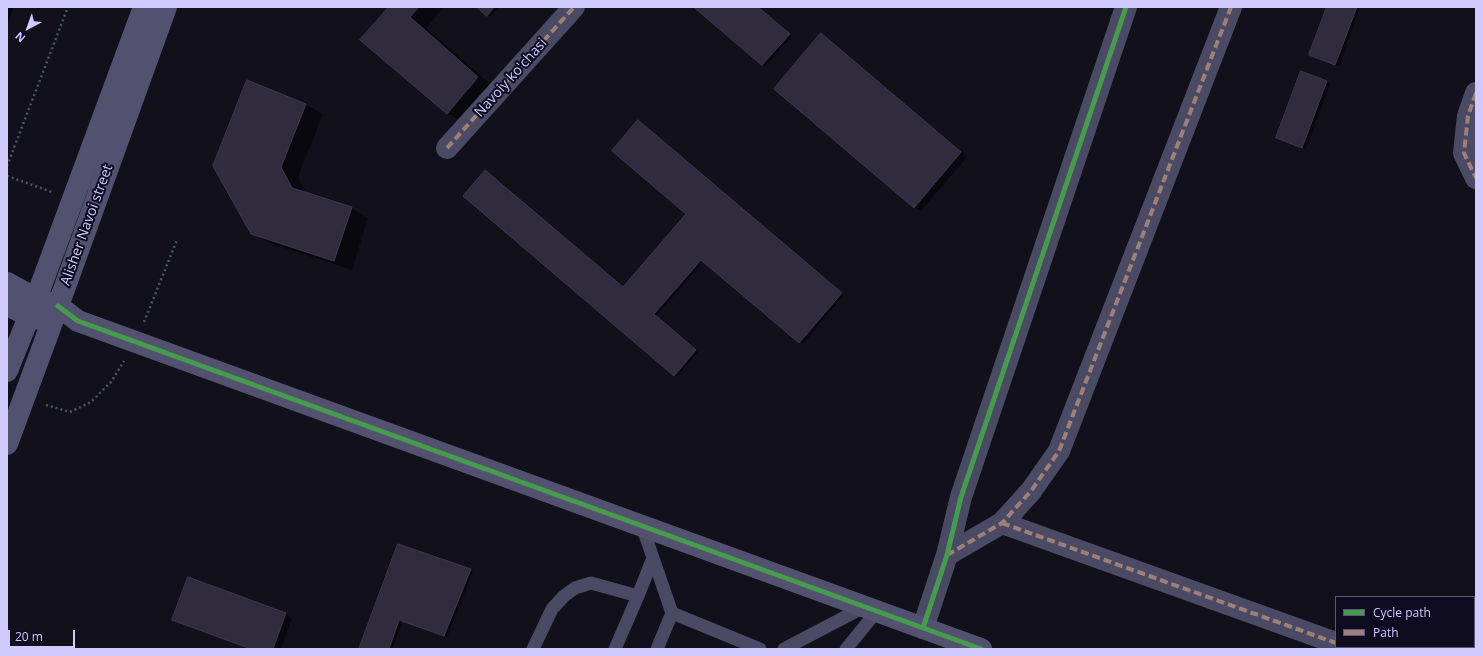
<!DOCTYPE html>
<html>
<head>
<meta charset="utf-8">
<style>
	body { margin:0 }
	#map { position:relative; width:1483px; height:656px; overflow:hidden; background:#12101b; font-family:"Open Sans",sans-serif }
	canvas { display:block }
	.frame { position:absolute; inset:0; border:8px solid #d0caff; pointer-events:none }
	.legend { position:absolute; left:1335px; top:596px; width:140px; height:52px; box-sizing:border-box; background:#0f0b20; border:1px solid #5c5779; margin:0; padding:5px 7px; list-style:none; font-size:12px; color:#d0caff }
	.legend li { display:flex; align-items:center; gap:8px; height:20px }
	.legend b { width:20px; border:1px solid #5c5779 }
	.north { position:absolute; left:8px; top:8px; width:40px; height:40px; -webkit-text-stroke:3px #0f0b20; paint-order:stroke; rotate:221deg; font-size:11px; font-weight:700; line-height:16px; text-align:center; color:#d0caff }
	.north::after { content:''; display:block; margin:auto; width:14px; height:18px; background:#d0caff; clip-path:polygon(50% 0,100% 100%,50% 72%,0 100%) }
	.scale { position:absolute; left:8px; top:630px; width:67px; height:18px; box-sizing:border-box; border:2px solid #d0caff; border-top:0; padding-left:5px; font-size:12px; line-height:14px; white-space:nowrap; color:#d0caff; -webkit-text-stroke:3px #0f0b20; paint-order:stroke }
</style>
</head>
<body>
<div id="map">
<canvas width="1483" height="656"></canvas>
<div class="frame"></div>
<ul class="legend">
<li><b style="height:5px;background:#469c4c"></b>Cycle path</li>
<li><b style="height:5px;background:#9e8076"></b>Path</li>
</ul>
<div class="north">N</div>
<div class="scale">20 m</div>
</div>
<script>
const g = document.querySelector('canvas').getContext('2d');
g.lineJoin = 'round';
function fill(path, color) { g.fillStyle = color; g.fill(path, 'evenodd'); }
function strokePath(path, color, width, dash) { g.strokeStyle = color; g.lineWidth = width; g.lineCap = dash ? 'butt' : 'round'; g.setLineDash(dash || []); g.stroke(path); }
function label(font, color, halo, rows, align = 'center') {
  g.font = font + ' "Open Sans",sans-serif'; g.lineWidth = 4; g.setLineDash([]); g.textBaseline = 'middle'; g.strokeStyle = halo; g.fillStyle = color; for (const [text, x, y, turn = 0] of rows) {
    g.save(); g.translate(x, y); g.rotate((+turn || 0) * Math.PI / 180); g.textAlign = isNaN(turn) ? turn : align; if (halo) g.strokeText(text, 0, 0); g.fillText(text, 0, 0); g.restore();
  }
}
fill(new Path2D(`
	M7,7h7l-7,19z
	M390,7h54l-18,21 69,60 -30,35 -18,-10z
	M478,7h21l-9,10z
	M696,7h62l34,29 -26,30z
	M1328,7h32l-21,59 -26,-10z
	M822,34l6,4 139,119 -46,54 -7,-4z
	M1326,82l4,2 -24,65 -26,-10z
	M306,105l17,9 -25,63 8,16 45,15 17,10 -16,52 -83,-27 -17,-10z
	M641,123l203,172 -41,49 -99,-83 -48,55 42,36 -21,25 -192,-206 139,117 63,-74z
	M398,545l75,27 -26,65 -44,-17 -11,29h-32z
	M286,614l6,4 -11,31h-31l-70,-26 -6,-4z`), '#0007');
const building = new Path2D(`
	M389,7h30l-9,10 68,60 -31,37 -87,-74z
	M477,7h17l-7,9z
	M694,7h64l32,27 -28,31z
	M1327,7h30l-22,58 -26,-10z
	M821,33l140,119 -47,56 -140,-119z
	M1301,71l26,10 -25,67 -26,-10z
	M247,80l59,24 -25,63 11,21 60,19 -18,54 -83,-27 -38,-68z
	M638,120l204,173 -43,50 -98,-83 -47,54 42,36 -22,26 -211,-180 22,-26 138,117 63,-73 -74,-63z
	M398,544l73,25 -27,67 -45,-16 -10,29h-30z
	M188,577l98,36 -13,36h-22l-79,-29z`);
fill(building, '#302c3e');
strokePath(building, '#3d3950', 1);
strokePath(new Path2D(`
	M7,166l61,-159
	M7,176l45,16
	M144,322l33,-82
	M46,405l24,7 21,-10 20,-20 13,-21`), '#475766', 2.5, [2, 3]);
strokePath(new Path2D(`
	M642,526l30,87 88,36
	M533,649l19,-40 12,-13 11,-8 16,-5 47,13
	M615,649l23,-53 15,-38
	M657,649l15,-36
	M784,649l80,-42
	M846,649l31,-38`), '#4b4a64', 13);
strokePath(new Path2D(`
	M1476,93l-8,23 -4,37 12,25
	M447,148l127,-141
	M1002,523l334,120
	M947,555l55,-32 29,-32 28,-40 172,-444
	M923,628l24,-73 14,-58 165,-490`), '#4b4a64', 22);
strokePath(new Path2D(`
	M7,283l29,16 22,7 20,15 903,328
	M7,305l22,11 14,4
	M7,371l29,-72 108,-292
	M7,444l51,-138 108,-299`), '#52516f', 22);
strokePath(new Path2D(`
	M1476,93l-8,23 -4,37 12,25
	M447,148l127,-141
	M1002,523l334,120
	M947,555l55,-32 29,-32 28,-40 172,-444
	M1348,647l6,2`), '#9e8076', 4, [8, 4]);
strokePath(new Path2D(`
	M58,306l20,15 903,328
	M923,628l24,-73 14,-58 165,-490`), '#469c4c', 5);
label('14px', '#d0caff', '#0f0b20', [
	["Navoiy ko'chasi",511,78,-48],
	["Alisher Navoi street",87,225,-70]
]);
</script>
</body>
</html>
